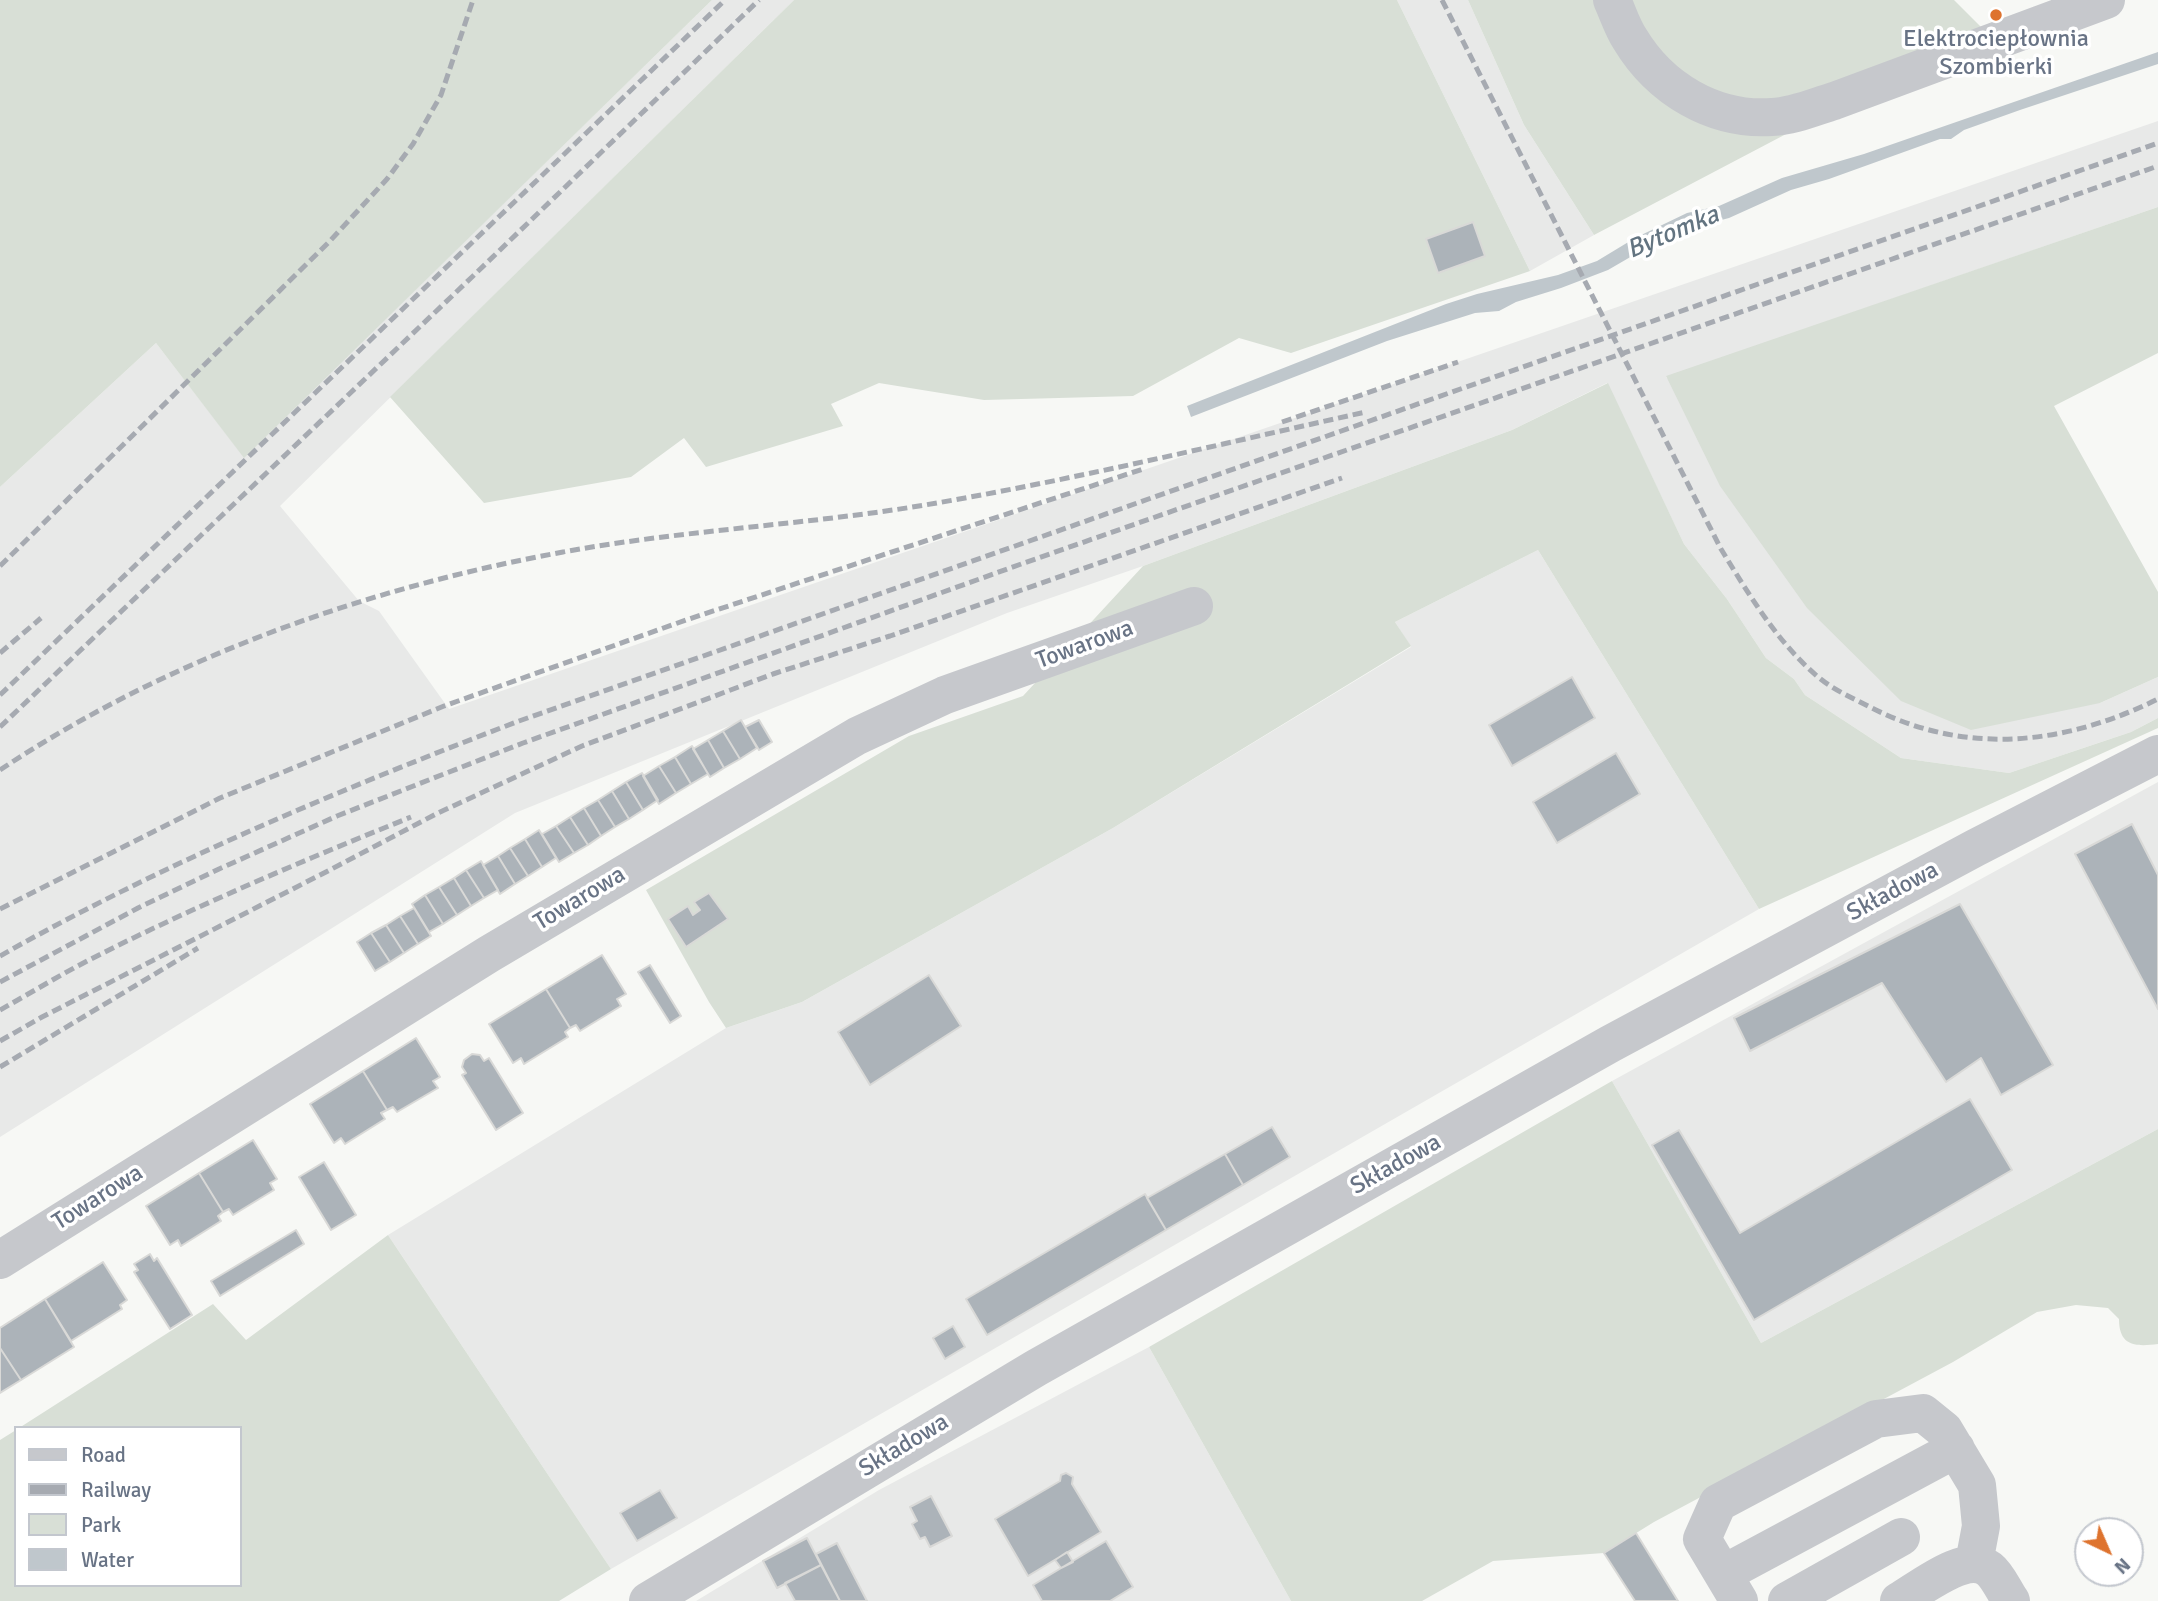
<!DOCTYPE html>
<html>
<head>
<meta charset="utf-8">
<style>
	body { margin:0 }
	#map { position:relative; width:2158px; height:1601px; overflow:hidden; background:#f7f8f5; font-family:Signika,sans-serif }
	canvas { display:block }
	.legend { position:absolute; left:14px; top:1426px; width:228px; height:161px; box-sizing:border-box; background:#fff; border:2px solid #c3c7ce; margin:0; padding:9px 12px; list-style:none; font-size:21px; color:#687385 }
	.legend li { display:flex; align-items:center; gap:14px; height:35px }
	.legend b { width:35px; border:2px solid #c3c7ce }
	.north { position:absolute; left:2074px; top:1517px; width:70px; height:70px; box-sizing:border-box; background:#fff; border:2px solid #c3c7ce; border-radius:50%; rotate:136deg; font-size:19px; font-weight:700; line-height:28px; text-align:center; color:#687385 }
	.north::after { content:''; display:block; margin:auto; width:24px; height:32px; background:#de732e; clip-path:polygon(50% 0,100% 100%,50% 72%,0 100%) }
</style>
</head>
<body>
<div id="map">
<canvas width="2158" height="1601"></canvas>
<ul class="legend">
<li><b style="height:9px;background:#c6c8cc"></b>Road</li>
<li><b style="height:9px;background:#a6aab1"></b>Railway</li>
<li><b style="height:19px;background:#d8dfd6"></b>Park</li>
<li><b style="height:19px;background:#bfc7cc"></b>Water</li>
</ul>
<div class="north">N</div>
</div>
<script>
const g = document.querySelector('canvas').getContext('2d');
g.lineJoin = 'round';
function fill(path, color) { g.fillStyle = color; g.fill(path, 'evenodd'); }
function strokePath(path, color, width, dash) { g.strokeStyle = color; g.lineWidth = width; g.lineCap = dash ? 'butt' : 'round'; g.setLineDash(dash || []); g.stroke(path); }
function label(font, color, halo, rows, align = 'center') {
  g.font = font + ' Signika,sans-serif'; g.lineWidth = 7; g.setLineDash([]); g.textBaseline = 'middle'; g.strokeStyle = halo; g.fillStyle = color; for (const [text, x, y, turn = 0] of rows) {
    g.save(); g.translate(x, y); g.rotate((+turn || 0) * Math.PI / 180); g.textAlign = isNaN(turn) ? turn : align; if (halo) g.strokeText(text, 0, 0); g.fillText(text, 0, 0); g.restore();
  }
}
fill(new Path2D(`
	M712,0h82l-514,506 79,95 20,10 70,98 1709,-588v86l-492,170 434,326 58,-26v41l-27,14 -122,41 -108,-15 -96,-63 -11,-16 -28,-21 -39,-59 -43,-55 -77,-161 -95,47 -369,136 -136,47 -492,200 -515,324v-650l156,-144 88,114z
	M1397,0h71l56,125 70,110 -64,36z
	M1538,550l221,359 -1148,660 -223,-334 338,-207 76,-26 311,-174 298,-181 -16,-25z
	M2158,782v347l-397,214 -149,-262z
	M1149,1347l142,254h-595l183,-111z`), '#e8e9e8');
fill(new Path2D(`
	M0,0h712l-468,458 -88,-115 -156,144z
	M794,0h603l133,271 -239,82 -52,-15 -106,58 -149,4 -105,-17 -48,21 12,22 -137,41 -22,-29 -53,39 -147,26 -94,-106z
	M1468,0h486l30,30 -390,205 -70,-110z
	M2158,207v146l-104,53 104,186v85l-58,26 -129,27 -70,-29 -94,-93 -87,-122 -54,-110z
	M1608,383l76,161 43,55 39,59 28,21 11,16 96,63 108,15 122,-41 27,-14v10l-399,181 -221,-359 -143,72 16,24 -298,182 -311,174 -76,26 -17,-26 -63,-112 263,-154 114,-40 120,-130 369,-136z
	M1612,1081l149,262 397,-214v215c-23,3 -39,2 -39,-25l-11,-11 -32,-3 -39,7 -84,50 -299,160 -50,31 -111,8 -71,40h-131l-142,-254z
	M388,1235l223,334 -52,32h-559v-161l16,-10v155h224v-157h-221l194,-124 33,36z`), '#d8dfd6');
fill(new Path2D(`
	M2158,52v12l-138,46 -56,20 -13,9h-11l-111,40 -38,11 -62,28 -23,6 -67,28 -31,18 -47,18 -45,14 -17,9 -24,2 -88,28 -196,76 -4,-11 259,-102 31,-10 81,-19 39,-14 38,-23 52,-25 32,-7 63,-28 82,-24z`), '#bfc7cc');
const building = new Path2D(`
	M1473,222l12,34 -47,17 -12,-34z
	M1572,677l23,41 -83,48 -23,-41z
	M741,720l16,28 -17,11 -17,-28z
	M759,720l13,22 -13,8 -14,-23z
	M723,731l17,28 -16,9 -16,-28z
	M708,740l16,28 -14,9 -17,-28z
	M692,746l16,28 -17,10 -16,-27z
	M1616,753l24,41 -83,49 -24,-41z
	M675,757l16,27 -15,9 -17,-27z
	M659,766l17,27 -17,11 -16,-28z
	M642,773l16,27 -15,10 -17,-28z
	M626,782l17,28 -14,9 -17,-28z
	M612,791l17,28 -14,8 -17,-27z
	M598,800l17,27 -14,9 -17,-28z
	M584,808l17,28 -13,9 -18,-28z
	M570,817l18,28 -14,8 -18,-27z
	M2132,824l26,51v134l-83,-155z
	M556,826l18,27 -15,9 -17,-28z
	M539,830l17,28 -14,9 -17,-28z
	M525,839l17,28 -14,9 -18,-28z
	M510,848l18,28 -13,8 -17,-28z
	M498,856l17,28 -15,10 -17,-29z
	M481,861l17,29 -14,8 -18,-28z
	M466,870l18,28 -13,8 -17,-28z
	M454,878l17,28 -14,9 -18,-28z
	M439,887l18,28 -14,9 -18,-29z
	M709,893l19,26 -42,28 -18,-28 20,-13 5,9 7,-5 -6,-8z
	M425,895l18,29 -14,8 -17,-28z
	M1960,904l93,161 -52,30 -20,-37 -35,24 -64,-99 -132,68 -16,-33z
	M414,908l17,28 -13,8 -18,-28z
	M400,916l18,28 -14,9 -18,-28z
	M386,925l18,28 -14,9 -19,-29z
	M371,933l19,29 -15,9 -18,-29z
	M602,955l24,39 -9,5 4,7 -41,25 -4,-6 -6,3 -24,-39z
	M650,965l31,51 -11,7 -32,-51z
	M929,975l32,51 -91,59 -32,-53z
	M546,989l24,39 -5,4 3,5 -44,27 -3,-6 -8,5 -24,-39z
	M416,1038l24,39 -7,4 5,7 -41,24 -4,-5 -6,3 -24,-39z
	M472,1054l8,1 4,6 5,-3 34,55 -27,17 -34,-55 4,-2 -4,-6 2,-7z
	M363,1071l24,39 -6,3 4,6 -40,25 -4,-6 -7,5 -24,-39z
	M1970,1099l42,71 -258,150 -102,-175 27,-15 61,103z
	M1272,1127l18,30 -47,28 -18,-31z
	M253,1140l24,39 -7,4 4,7 -41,25 -4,-6 -6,3 -24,-39z
	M1225,1154l18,31 -77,45 -19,-32z
	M324,1162l32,53 -25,15 -32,-53z
	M199,1173l24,39 -5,4 3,5 -40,25 -3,-6 -8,5 -24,-39z
	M1145,1194l21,36 -179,105 -21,-36z
	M296,1230l8,14 -84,52 -9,-15z
	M150,1254l4,7 3,-3 35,57 -22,14 -36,-57 4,-2 -4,-6z
	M103,1262l24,38 -7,5 2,4 -51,32 -26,-42z
	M45,1299l29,48 -53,33 -21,-32v-20z
	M953,1326l12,21 -20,12 -12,-21z
	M0,1348l21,32 -21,13z
	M1066,1473l7,4 -1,7 29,48 -73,44 -33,-57 65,-38 1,-6z
	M660,1490l17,28 -40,23 -17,-28z
	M931,1496l21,40 -22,11 -5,-10 -5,2 -8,-15 5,-3 -7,-14z
	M1636,1533l42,68h-43l-31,-48z
	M807,1538l14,27 -44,23 -14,-27z
	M1106,1541l27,46 -23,14h-68l-9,-16z
	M837,1543l30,58h-27l-24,-47z
	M1067,1552l6,10 -12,6 -6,-8z
	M821,1565l19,36h-45l-10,-18z`);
fill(building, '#acb3b9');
strokePath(building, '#d9d9d7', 2);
strokePath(new Path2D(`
	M1612,0c6,13 10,27 18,39 30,50 84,82 142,78 22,-1 42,-10 62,-16l272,-101
	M0,1260l489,-306 368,-218 88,-41 249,-89
	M1723,1574l233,-125
	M648,1601l388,-233 574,-324 365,-196 183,-94
	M1739,1601l-37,-62 16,-36 158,-84 47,-6 21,17 33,55 4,41 -7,37
	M1787,1601l114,-64
	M1899,1601c21,-12 67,-50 90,-32 9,7 15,22 22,32`), '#c6c8cc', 38);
strokePath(new Path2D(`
	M1442,0l279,549c27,44 56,93 96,127 16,14 36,22 55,32 94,48 193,37 286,-9
	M1282,422l176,-60
	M0,566l329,-324 58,-63 26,-35 28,-49 32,-95
	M0,653l41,-35
	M0,695l725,-695
	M0,727l472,-450 287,-277
	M0,770c168,-112 366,-182 563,-218 120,-22 242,-27 362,-47 148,-25 295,-61 441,-93
	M0,909l220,-111 224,-92 242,-86 460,-152
	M0,956c166,-94 341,-167 519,-235l1639,-578
	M0,982l138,-74 81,-39 118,-53 186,-73 501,-180 1134,-397
	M0,1010c29,-16 58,-34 89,-50 104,-53 213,-99 322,-143
	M0,1041l42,-24 282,-144 112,-59 146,-68 191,-72 117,-38 452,-158
	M0,1067l198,-119`), '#a6aab1', 5, [10, 5]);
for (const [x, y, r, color] of [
	[1996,15,7,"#de732e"]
]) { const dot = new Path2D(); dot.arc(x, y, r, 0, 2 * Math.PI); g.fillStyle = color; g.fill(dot); strokePath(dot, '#fff', 2.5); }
label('24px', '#687385', '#fff', [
	["Elektrociepłownia",1996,40],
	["Szombierki",1996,68]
]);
label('24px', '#687385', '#fff', [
	["Towarowa",1085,645,-20],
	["Składowa",1893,892,-28],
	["Towarowa",580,899,-31],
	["Składowa",1396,1165,-29],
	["Towarowa",98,1198,-32],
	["Składowa",904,1446,-31]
]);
label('italic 26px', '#637481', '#fff', [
	["Bytomka",1673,233,-23]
]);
</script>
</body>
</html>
